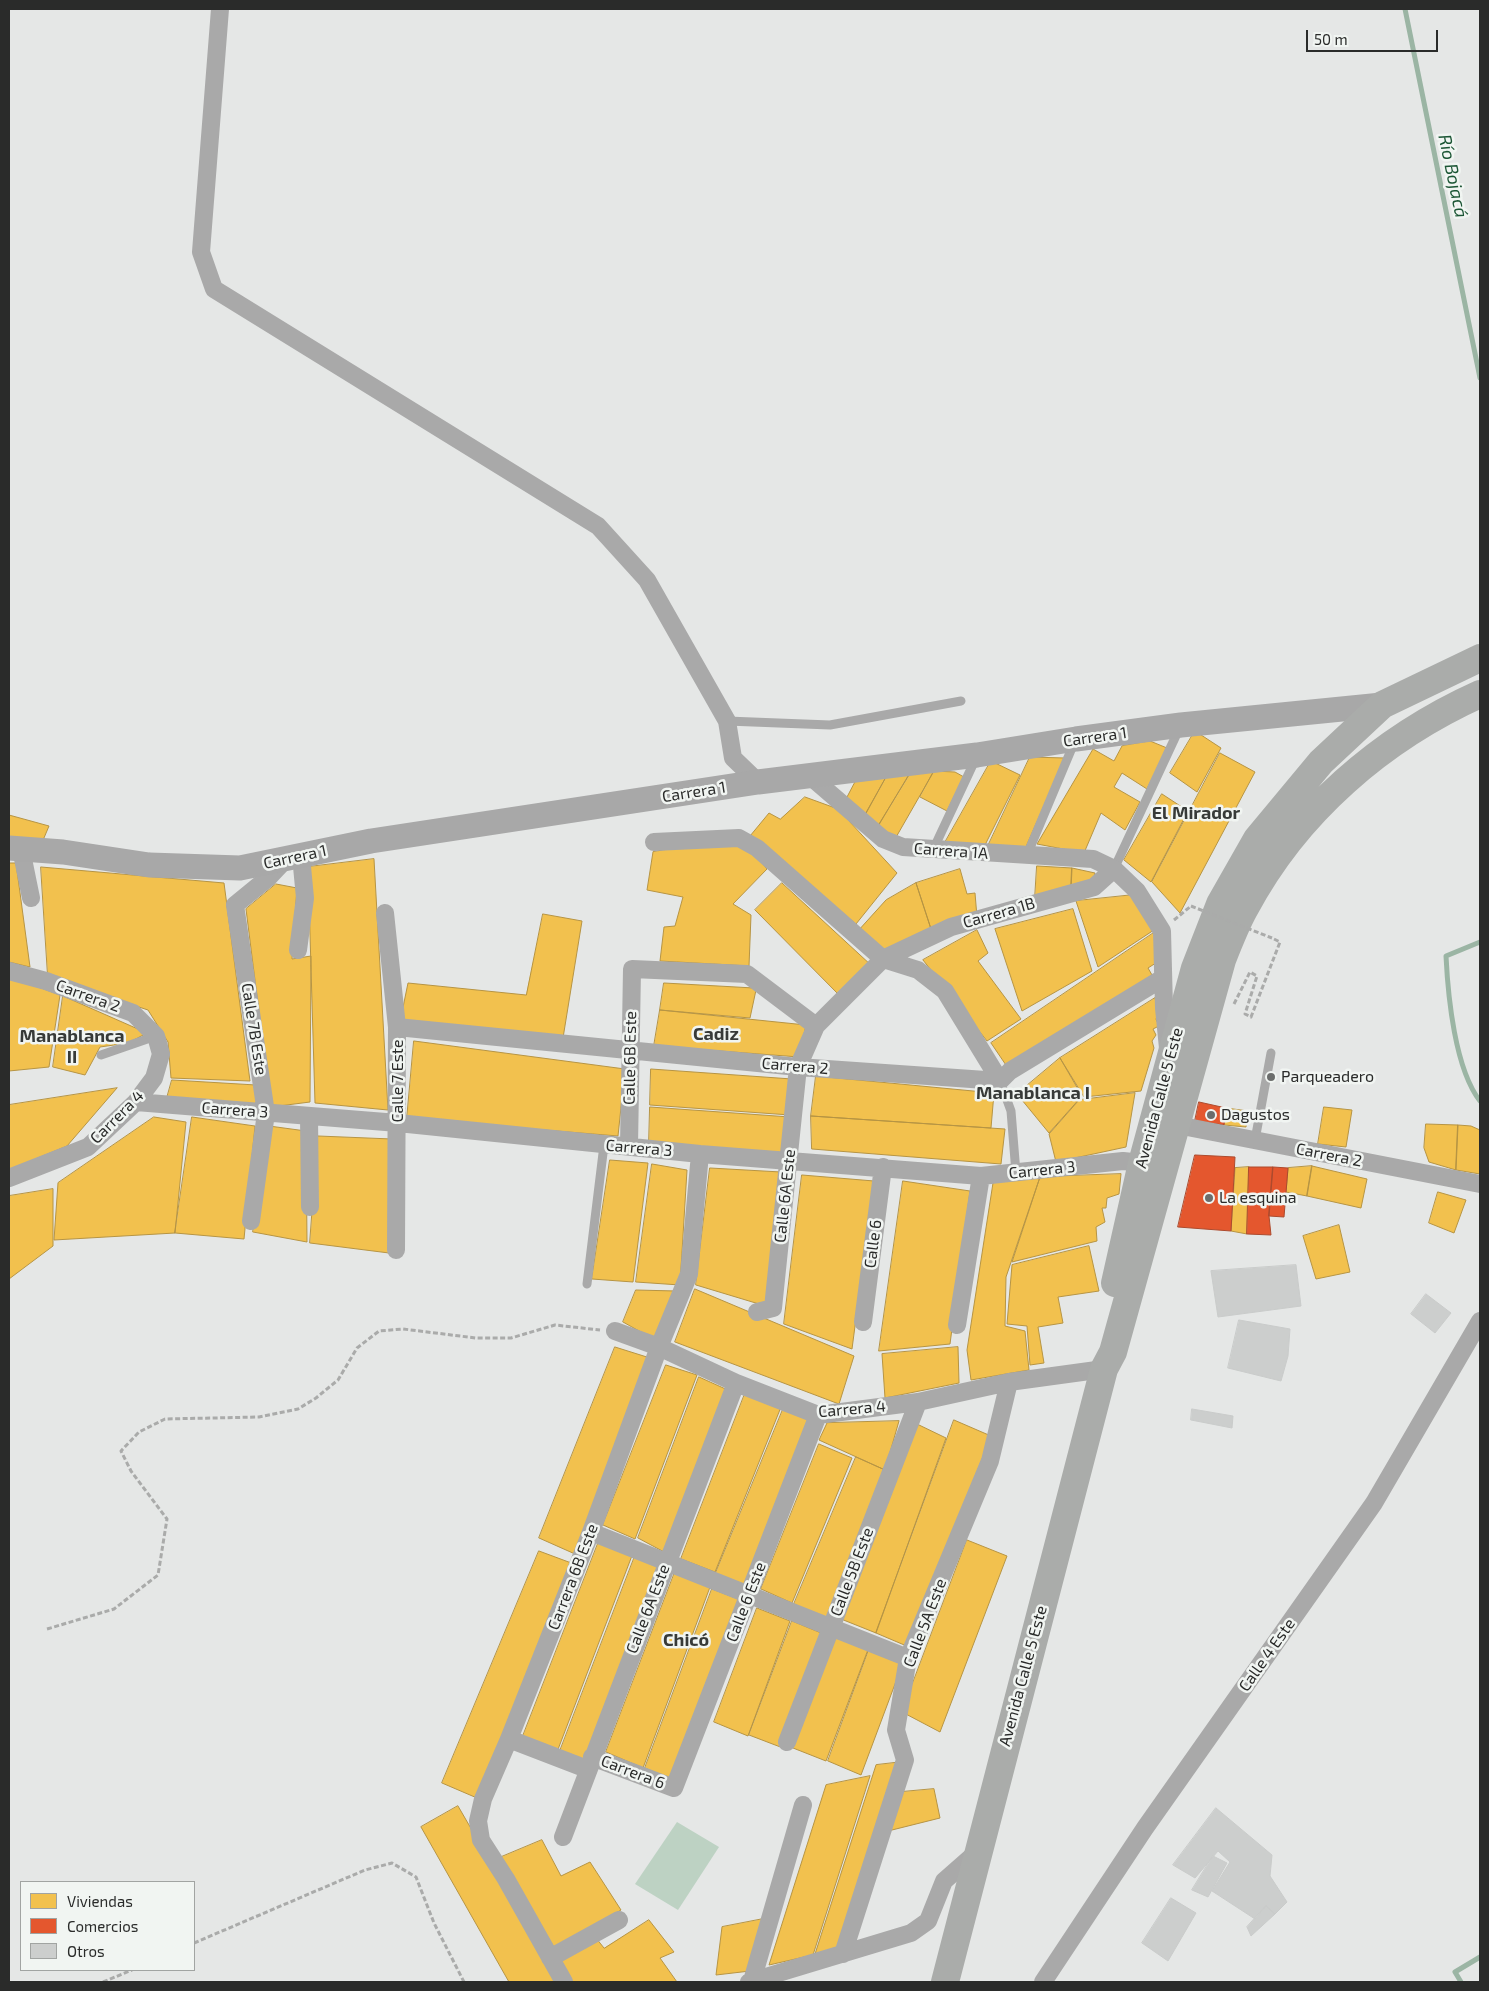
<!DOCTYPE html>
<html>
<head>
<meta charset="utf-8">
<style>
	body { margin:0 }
	#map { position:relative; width:1489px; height:1991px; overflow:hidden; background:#e5e7e6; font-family:"Exo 2",sans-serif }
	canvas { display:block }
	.frame { position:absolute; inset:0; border:10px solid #2a2b2a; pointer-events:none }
	.legend { position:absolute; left:20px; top:1881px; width:175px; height:90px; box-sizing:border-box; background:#f1f5f2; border:1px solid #a1a4a2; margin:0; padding:6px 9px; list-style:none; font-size:15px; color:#2a2b2a }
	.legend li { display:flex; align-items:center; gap:10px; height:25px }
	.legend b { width:25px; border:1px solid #a1a4a2 }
	.scale { position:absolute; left:1306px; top:30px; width:132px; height:22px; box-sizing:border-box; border:2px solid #2a2b2a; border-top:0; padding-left:6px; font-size:15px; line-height:18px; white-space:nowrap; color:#2a2b2a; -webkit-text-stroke:4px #f1f5f2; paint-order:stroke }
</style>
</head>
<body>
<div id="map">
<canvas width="1489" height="1991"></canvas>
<div class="frame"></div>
<ul class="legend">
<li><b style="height:14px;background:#f2c14e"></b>Viviendas</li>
<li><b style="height:14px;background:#e4572e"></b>Comercios</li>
<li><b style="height:14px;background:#cccecd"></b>Otros</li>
</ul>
<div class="scale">50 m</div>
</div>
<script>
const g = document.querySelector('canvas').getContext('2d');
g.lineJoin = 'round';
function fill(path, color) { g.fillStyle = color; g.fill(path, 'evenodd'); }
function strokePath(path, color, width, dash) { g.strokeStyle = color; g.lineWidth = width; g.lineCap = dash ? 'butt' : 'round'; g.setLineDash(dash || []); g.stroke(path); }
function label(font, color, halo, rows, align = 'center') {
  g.font = font + ' "Exo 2",sans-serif'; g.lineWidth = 5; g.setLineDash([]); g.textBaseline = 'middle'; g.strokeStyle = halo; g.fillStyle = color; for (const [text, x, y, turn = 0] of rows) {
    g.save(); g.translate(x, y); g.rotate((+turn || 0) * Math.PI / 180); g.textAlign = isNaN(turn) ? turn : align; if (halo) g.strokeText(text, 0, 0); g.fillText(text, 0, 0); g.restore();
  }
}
fill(new Path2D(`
	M677,1822l42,25 -41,63 -43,-26z`), '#bdd2c3');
const homes = new Path2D(`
	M1195,731l26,17 -24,44 -27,-19z
	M1150,741l17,7 -20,41 -25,-16 -8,14 26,15 -15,28 -24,-17 -17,40 -47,-9 56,-95 21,12 8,-15z
	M1220,753l35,19 -75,141 -28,-31z
	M1030,757l35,1 -40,91 -37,-3z
	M991,761l29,14 -36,72 -41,-1z
	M891,769l17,7 -31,52 -13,-11z
	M912,771h22l-39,68 -18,-11z
	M934,771l21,1 9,5 -17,34 -27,-14z
	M886,777l-22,40 -17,-20 10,-19z
	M1162,794l26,17 -37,71 -27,-22z
	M805,797l33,12 59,64 -41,51 -106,-88 19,-23 11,6z
	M9,815l40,11 -8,19 -32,-3z
	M734,838l17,11 16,20 -34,35 18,11 -2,51 -89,-5 4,-34 11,-1 8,-29 -36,-7 6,-38z
	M374,859l14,251 -73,-7 -7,-236z
	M9,863h7l14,104 -21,-5z
	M1037,866l35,2 -1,22 -36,8z
	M41,867l183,16 26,198 -79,-3 -3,-36 -20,-32 -100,-33z
	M1072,868l23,5 -3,13 -21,4z
	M960,869l7,25 8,-1 2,24 -45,15 -16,-49z
	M782,883l90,83 -33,29 -84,-85z
	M916,883l16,49 -48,25 -27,-25 29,-32z
	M276,884l21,4 -5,71 19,-3 -1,146 -39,5 -25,-198z
	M1133,895l24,33 -59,39 -22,-66z
	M1073,909l19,62 -70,40 -27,-82z
	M543,914l39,7 -19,117 -163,-16 8,-39 118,12z
	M977,930l11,23 -10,8 43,58 -34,22 -64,-81z
	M1155,932l4,29 -11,7 4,7 -142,96 -19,-28z
	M9,976l51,19 -11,72 -40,4z
	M664,983l90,5 2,2 -6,28 -90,-8z
	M63,996l84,37 -19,10 -28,4 -15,28 -32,-8z
	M1155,998l4,15 -3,6 3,7 -6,3 3,6 -4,6 2,7 -13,43 -57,6 -24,-39z
	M660,1010l146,15 -7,32 -145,-11z
	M414,1041l211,28 -7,67 -211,-17z
	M1060,1058l22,38 -33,37 -32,-39z
	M651,1069l141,10 -2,36 -140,-10z
	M816,1076l178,17 -3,35 -180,-12z
	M172,1080l84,5 2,21 -91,-8z
	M117,1088l-50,58 -58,24v-65z
	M1135,1093l-9,54 -70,15 -7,-28 30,-34z
	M650,1107l140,10 -2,36 -139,-10z
	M1324,1107l28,3 -6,37 -28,-3z
	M1226,1108l22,3 -2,16 -22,-2z
	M811,1116l194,13 -4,35 -189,-15z
	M154,1117l32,5 -11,111 -121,7 4,-57z
	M192,1117l63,9 -11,113 -69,-6z
	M1426,1124l32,1 -2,45 -27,-8 -5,-14z
	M1458,1125l13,1 9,4v44l-24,-4z
	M269,1126l37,5 1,111 -54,-10z
	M318,1136l74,3 -3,114 -79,-10z
	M610,1160l38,3 -15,119 -41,-3z
	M652,1164l35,6 -7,115 -44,-3z
	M1312,1166l55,13 -6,29 -54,-12z
	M1312,1166l-5,30 -21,-4 2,-24z
	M1249,1167l-2,67 -16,-3 4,-63z
	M710,1168l71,4 -12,135 -73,-22z
	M1121,1174l-2,20 -12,4 -1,10h-4l3,14 -9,5 1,14 -85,21 28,-85z
	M802,1175l72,6 -22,168 -68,-25z
	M1040,1177l-34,100 -1,49 20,5 4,39 -58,10 -4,-30 26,-167z
	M903,1181l67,10 -20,153 -71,7z
	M53,1189v57l-44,33v-83z
	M1438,1192l28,8 -12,33 -25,-10z
	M1339,1225l11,47 -34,7 -13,-43z
	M1089,1246l10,45 -41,6 5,26 -25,4 6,36 -14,2 -3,-39 -20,-2 5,-59z
	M695,1289l159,67 -15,48 -164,-62z
	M636,1290l40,1 -19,50 -34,-19z
	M615,1347l35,11 -75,196 -36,-16z
	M958,1347l1,36 -74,15 -3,-44z
	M666,1365l31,10 -62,164 -32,-14z
	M699,1377l31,14 -64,162 -28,-15z
	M746,1391l35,16 -66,165 -34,-13z
	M784,1407l28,14 -65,167 -32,-13z
	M954,1420l37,16 -82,211 -33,-14z
	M899,1421l-14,49 -66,-30 8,-17z
	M917,1424l29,14 -70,195 -35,-14z
	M819,1444l33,14 -60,145 -31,-14z
	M856,1457l29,13 -56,151 -35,-17z
	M967,1540l40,16 -67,176 -38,-20z
	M599,1541l34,12 -76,199 -34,-16z
	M539,1551l35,13 -97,234 -35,-15z
	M635,1556l27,9 -76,199 -26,-13z
	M675,1572l35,15 -67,181 -37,-16z
	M712,1589l29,11 -68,181 -28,-13z
	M757,1608l33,13 -42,115 -34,-14z
	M792,1621l34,14 -43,113 -34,-13z
	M835,1634l34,13 -43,114 -33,-13z
	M870,1647l34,13 -43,115 -33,-14z
	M902,1762l-62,189 -25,3 61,-189z
	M870,1776l-57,179 -44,10 57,-180z
	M934,1789l6,29 -52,13 13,-39z
	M458,1806l102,176h-51l-88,-155z
	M542,1840l19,36 29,-14 31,48 -66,39 -56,-91z
	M763,1919l-13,52 -34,4 6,-48z
	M649,1920l25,32 -14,6 17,24h-105l-11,-22 35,-22 8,10z`);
fill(homes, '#f2c14e');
strokePath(homes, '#b69443', 1);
const shops = new Path2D(`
	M1199,1102l27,6 -2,17 -29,-4z
	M1195,1155l40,2 -4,74 -53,-4z
	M1249,1167h24l-4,49 2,19 -24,-1z
	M1273,1167l15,1 -4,49 -15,-1z`);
fill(shops, '#e4572e');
strokePath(shops, '#ac4a2d', 1);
strokePath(new Path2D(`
	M1405,9l75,369
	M1480,942l-34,14c2,41 9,113 34,145
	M1461,1982l-6,-10 25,-15`), '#9bb5a4', 5);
const building = new Path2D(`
	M1296,1265l5,41 -83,11 -7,-46z
	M1426,1294l25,19 -16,20 -24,-19z
	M1239,1320l51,9 -2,27 -7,25 -53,-13z
	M1192,1409l41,7 -1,12 -41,-8z
	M1216,1808l56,47 -2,21 17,26 -12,12 -9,-8 -11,13 -43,-28 18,-29 -12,-11 -23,27 -22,-13z
	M1213,1856l14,7 -19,34 -16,-7z
	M1171,1898l25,15 -28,48 -26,-18z
	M1266,1906l9,8 -24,22 -4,-9z`);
fill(building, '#cccecd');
strokePath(building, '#c9cbca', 1);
strokePath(new Path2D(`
	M1174,920l17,-14
	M1234,1004l16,-32 7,4 -12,38 6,3 29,-75 -8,-4
	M47,1629l67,-20 44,-34 9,-56 -36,-48 -10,-20 18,-19 26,-13 94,-2 39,-8 18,-11 22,-18 19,-32 22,-17 24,-2 73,9h35l44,-13 45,5
	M194,1943l171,-73 27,-7 24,14 18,46 30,59
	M103,1982l29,-12`), '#aaabaa', 3, [5, 2.5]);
strokePath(new Path2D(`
	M727,721l103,4 131,-24
	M933,850l43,-92
	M1027,855l47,-112
	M1114,869l66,-142
	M101,1055l55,-19
	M1000,1081l11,30 5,62
	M1255,1140l16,-87
	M587,1284l17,-139`), '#a9a9a9', 9);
strokePath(new Path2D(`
	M220,9l-19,243 13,37 384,237 49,54 80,141 6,37 25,24
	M811,777l72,62 20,8 190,12 21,10 23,22 25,40 2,77 4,40
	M654,842l85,-4 18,10 126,111 35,11 27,21 55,90
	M21,849l10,49
	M385,913l12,114 -1,223
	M298,950l7,-52 -4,-42
	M9,971l37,10 87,32 23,23 5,18 -7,24 -18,24 -48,45 -79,31
	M397,1027l401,40 202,14 10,-10 153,-93
	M136,1102l262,21 302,31 281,22 142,-15 19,2
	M309,1116l1,91
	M1177,1125l303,59
	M629,1146l3,-177 115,5 69,52
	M251,1221l15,-108 -31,-208 33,-27 17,-18
	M757,1312l16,-4 25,-241 18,-41 67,-67 68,-32 143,-40 20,-18
	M863,1322l20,-155
	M957,1325l24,-149
	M615,1331l44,16 77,36 82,32 100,-13 91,-20 95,-13
	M591,1532l317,126
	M509,1739l78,30
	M787,1742l131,-340
	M592,1757l82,31 144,-373
	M563,1837l173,-454
	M843,1954l62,-194 -9,-30 12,-72 82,-197 19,-79
	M550,1958l69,-38
	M752,1981l51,-176
	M564,1982l-58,-103 -25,-39 -3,-19 5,-22 26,-60 82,-207 68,-185 30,-73 11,-120
	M749,1982l162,-49 17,-12 16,-40 33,-29
	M1043,1982l102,-154 229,-325 106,-182`), '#a9a9a9', 18);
strokePath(new Path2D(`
	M9,848l54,4 86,13 91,3 131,-27 387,-59 219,-27 99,-16 105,-14 201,-20`), '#a8a8a8', 25);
strokePath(new Path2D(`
	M1115,1283l27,-120 53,-195 25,-64 37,-65 64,-77 61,-57 98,-47
	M945,1982l159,-613 9,-17 109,-392c7,-18 14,-36 23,-52 51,-96 137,-170 235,-214`), '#aaacaa', 28);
strokePath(new Path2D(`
	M1191,906l81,32`), '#aaabaa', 3, [5, 2.5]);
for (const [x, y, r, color] of [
	[1271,1077,5,"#6b6d6c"],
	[1211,1115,5,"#6b6d6c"],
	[1209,1198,5,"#6b6d6c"]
]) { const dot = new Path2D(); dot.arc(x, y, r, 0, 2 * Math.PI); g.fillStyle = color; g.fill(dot); strokePath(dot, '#f1f5f2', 2); }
label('16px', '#2a2b2a', '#f1f5f2', [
	["Carrera 1",1095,737,-8],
	["Carrera 1",694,792,-9],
	["Carrera 1A",951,851,4],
	["Carrera 1",295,857,-12],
	["Carrera 1B",999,913,-16],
	["Carrera 2",88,996,20],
	["Calle 7B Este",254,1029,81],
	["Calle 6B Este",630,1058,-89],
	["Carrera 2",795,1066,5],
	["Calle 7 Este",398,1081,-90],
	["Avenida Calle 5 Este",1159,1098,-75],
	["Carrera 3",235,1110,4],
	["Carrera 4",117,1117,-45],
	["Carrera 3",639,1148,5],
	["Carrera 2",1329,1155,11],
	["Carrera 3",1042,1170,-6],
	["Calle 6A Este",785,1196,-84],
	["Calle 6",873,1244,-83],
	["Carrera 4",852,1409,-5],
	["Calle 5B Este",852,1572,-69],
	["Carrera 6B Este",573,1577,-69],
	["Calle 6 Este",746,1602,-69],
	["Calle 6A Este",648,1609,-69],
	["Calle 5A Este",925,1623,-69],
	["Calle 4 Este",1267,1655,-55],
	["Avenida Calle 5 Este",1023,1676,-75],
	["Carrera 6",633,1772,21]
]);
label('16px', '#2a2b2a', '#f1f5f2', [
	["Parqueadero",1281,1077],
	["Dagustos",1221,1115],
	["La esquina",1219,1198]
], 'left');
label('italic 18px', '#1c5635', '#f1f5f2', [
	["Río Bojacá",1453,176,78]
]);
label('bold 18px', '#373a38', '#f1f5f2', [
	["El Mirador",1196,813],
	["Cadiz",716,1034],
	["Manablanca",72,1036],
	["II",72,1057],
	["Manablanca I",1033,1093],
	["Chicó",686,1640]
]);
</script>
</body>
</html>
